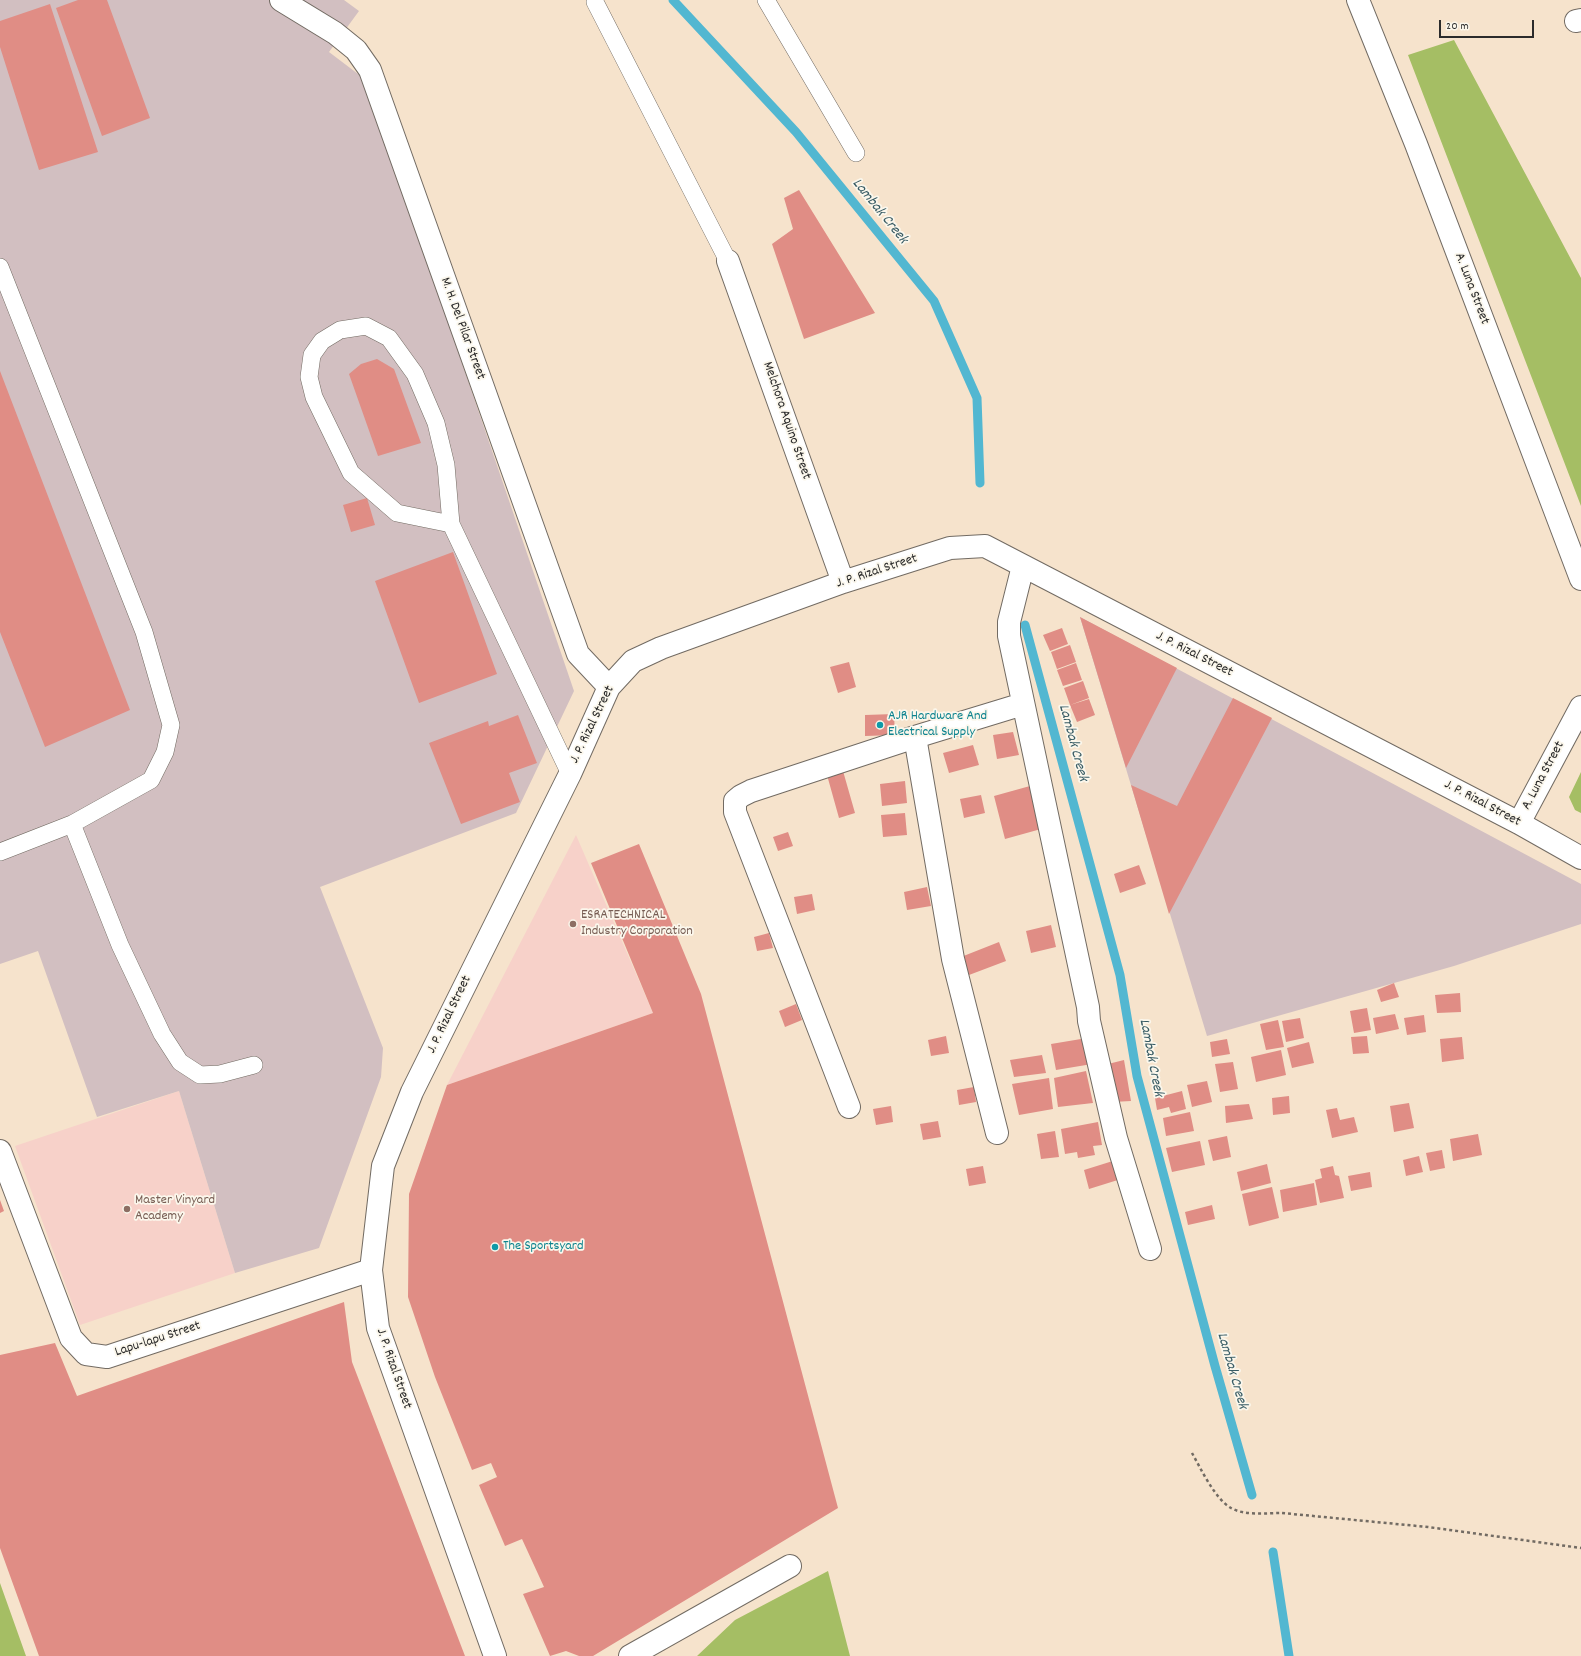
<!DOCTYPE html>
<html>
<head>
<meta charset="utf-8">
<style>
	body { margin:0 }
	#map { position:relative; width:1581px; height:1656px; overflow:hidden; background:#f6e3cc; font-family:Dekko,sans-serif }
	canvas { display:block }
	.scale { position:absolute; left:1439px; top:20px; width:95px; height:18px; box-sizing:border-box; border:2px solid #2b2b2b; border-top:0; padding-left:5px; font-size:12px; line-height:14px; white-space:nowrap; color:#2b2b2b; -webkit-text-stroke:3px #fbf7ec; paint-order:stroke }
</style>
</head>
<body>
<div id="map">
<canvas width="1581" height="1656"></canvas>
<div class="scale">20 m</div>
</div>
<script>
const g = document.querySelector('canvas').getContext('2d');
g.lineJoin = 'round';
function fill(path, color) { g.fillStyle = color; g.fill(path, 'evenodd'); }
function strokePath(path, color, width, dash) { g.strokeStyle = color; g.lineWidth = width; g.lineCap = dash ? 'butt' : 'round'; g.setLineDash(dash || []); g.stroke(path); }
function label(font, color, halo, rows, align = 'center') {
  g.font = font + ' Dekko,sans-serif'; g.lineWidth = 3.5; g.setLineDash([]); g.textBaseline = 'middle'; g.strokeStyle = halo; g.fillStyle = color; for (const [text, x, y, turn = 0] of rows) {
    g.save(); g.translate(x, y); g.rotate((+turn || 0) * Math.PI / 180); g.textAlign = isNaN(turn) ? turn : align; if (halo) g.strokeText(text, 0, 0); g.fillText(text, 0, 0); g.restore();
  }
}
fill(new Path2D(`
	M576,835l77,178 -206,72z
	M179,1091l56,182 -155,52 -65,-179z`), '#f7d1c9');
fill(new Path2D(`
	M0,0h344l15,11 -30,41 33,25 68,192 144,422 -58,122 -196,74 63,161 -2,29 -62,171 -84,25 -56,-182 -82,26 -59,-166 -38,13z
	M1080,617l501,267v40l-127,42 -247,70z`), '#d2bfc1');
fill(new Path2D(`
	M1454,40l127,238v228l-173,-451z
	M1581,772v41l-6,-3 -6,-13z
	M828,1571l22,85h-153l38,-36z
	M0,1583l26,73h-26z`), '#a5be64');
strokePath(new Path2D(`
	M673,0l123,132 138,169 43,97 3,85
	M1025,625l95,350 17,101 78,290 37,129
	M1273,1552l16,104`), '#52b7d1', 9);
fill(new Path2D(`
	M78,0h29l43,118 -48,18 -46,-128z
	M50,4l48,148 -59,18 -39,-123v-26z
	M799,190l76,123 -71,26 -32,-95 21,-15 -9,-31z
	M377,359l17,10 27,74 -43,13 -29,-82 12,-10z
	M0,371l130,339 -85,37 -45,-115z
	M367,498l8,27 -24,7 -8,-27z
	M453,552l44,122 -78,29 -44,-122z
	M1080,617l97,51 -51,100 -21,-69z
	M1062,628l6,16 -18,7 -7,-16z
	M1070,645l6,17 -19,7 -6,-17z
	M849,662l7,25 -18,6 -8,-26z
	M1076,663l6,17 -19,6 -6,-16z
	M1083,681l6,17 -19,7 -6,-17z
	M1233,698l39,20 -103,196 -38,-129 46,21z
	M1089,699l6,16 -18,7 -7,-17z
	M894,714l1,21 -30,1v-21z
	M518,715l19,48 -28,10 11,29 -59,22 -32,-81 59,-22 1,5z
	M1013,732l6,23 -22,4 -4,-24z
	M973,745l6,20 -30,8 -6,-20z
	M843,771l12,42 -16,5 -12,-43z
	M905,781l2,22 -25,3 -2,-22z
	M1030,786l11,43 -36,10 -11,-43z
	M981,795l4,18 -21,5 -4,-19z
	M905,813l2,22 -24,2 -2,-22z
	M788,832l5,14 -15,5 -5,-14z
	M639,844l62,150 137,514 -245,148h-14l-13,-5 -16,5 -27,-62 21,-7 -22,-48 -17,7 -26,-61 18,-8 -6,-14 -19,7 -37,-93 -27,-80 1,-103 38,-109 206,-72 -62,-150z
	M1139,865l7,19 -26,9 -6,-19z
	M927,887l4,19 -24,4 -3,-18z
	M812,894l3,16 -18,4 -3,-17z
	M1051,925l5,22 -25,6 -5,-22z
	M769,933l4,15 -16,3 -3,-14z
	M999,942l7,19 -37,14 -8,-18z
	M1394,983l5,14 -18,5 -4,-12z
	M1460,993l1,19 -24,1 -2,-18z
	M796,1004l6,16 -17,7 -6,-16z
	M1367,1008l4,22 -17,3 -4,-22z
	M1395,1014l4,15 -23,5 -3,-16z
	M1424,1015l2,17 -19,3 -3,-17z
	M1300,1018l4,20 -18,4 -4,-21z
	M1278,1020l6,27 -18,3 -6,-26z
	M946,1036l3,17 -18,3 -3,-16z
	M1367,1036l2,17 -16,1 -2,-17z
	M1462,1037l2,22 -22,3 -2,-23z
	M1087,1038l5,26 -36,6 -5,-26z
	M1227,1039l3,15 -18,3 -2,-15z
	M1309,1042l5,21 -22,5 -5,-20z
	M1281,1050l5,25 -30,7 -5,-25z
	M1042,1055l4,18 -32,4 -4,-17z
	M1124,1060l7,41 -18,1 -9,-37z
	M1233,1062l5,27 -18,3 -5,-28z
	M1086,1071l7,32 -35,4 -4,-29z
	M1049,1078l4,31 -34,6 -7,-31z
	M1207,1081l5,21 -20,5 -5,-22z
	M974,1087l2,15 -17,3 -2,-15z
	M1182,1091l4,18 -15,4 -2,-6 -12,3 -2,-12z
	M1289,1096l1,17 -17,2 -1,-17z
	M1409,1103l5,25 -20,4 -4,-26z
	M1249,1104l4,15 -27,4 -1,-17z
	M891,1106l2,16 -17,3 -3,-16z
	M1337,1108l3,12 14,-3 4,15 -26,6 -6,-28z
	M1190,1112l4,19 -28,5 -3,-18z
	M938,1121l3,16 -18,3 -3,-16z
	M1098,1122l4,23 -9,1 2,9 -17,3 -1,-6 -12,2 -4,-25z
	M1055,1131l4,26 -18,2 -4,-25z
	M1478,1134l4,21 -29,6 -3,-22z
	M1227,1136l4,21 -18,4 -5,-21z
	M1200,1141l5,24 -33,7 -6,-24z
	M1442,1150l3,18 -15,3 -4,-18z
	M1419,1156l4,16 -17,4 -3,-16z
	M1116,1160l5,19 -32,10 -5,-19z
	M1267,1164l4,19 -30,8 -4,-19z
	M983,1166l3,17 -17,3 -3,-17z
	M1333,1166l2,9 4,1 5,22 -24,5 -5,-23 7,-2 -2,-9z
	M1370,1172l2,15 -21,4 -3,-15z
	M1314,1183l3,22 -34,7 -3,-22z
	M1272,1187l7,31 -30,8 -7,-32z
	M0,1200l4,11 -4,2z
	M1212,1205l3,14 -27,6 -3,-13z
	M344,1302l8,60 113,294h-426l-39,-108v-193l55,-12 22,53z`), '#e08d85');
const lane = new Path2D(`
	M766,0l90,153
	M595,2l133,259
	M0,267l144,365 27,93 -6,27 -14,28 -79,44 -72,28
	M451,524l-54,-11 -46,-40 -37,-76 -5,-20 3,-22 10,-14 18,-11 26,-4 23,12 26,36 21,49 10,42 5,59 119,250
	M72,824l48,121 42,89 18,28 20,13 20,-1 34,-9`);
const street = new Path2D(`
	M281,0l54,33 21,17 14,20 208,584 31,33
	M1358,0l58,144 165,435
	M1576,21l5,-1
	M728,261l115,321
	M1023,566l-14,56v14l79,371 1,14 27,117 34,111
	M915,737l38,222 44,174
	M1519,823l62,-116
	M849,1107l-114,-295v-11l6,-5 10,-5 164,-54 108,-33
	M0,1151l71,187 15,16 21,3 264,-87
	M495,1656l-117,-328 -7,-58 12,-104 29,-74 158,-318 39,-87 24,-26 28,-13 182,-66 107,-34 35,-2 534,277 62,35
	M630,1656l160,-90`);
strokePath(lane, '#726b63', 18);
strokePath(street, '#726b63', 24);
strokePath(new Path2D(`
	M1192,1453c9,16 23,46 39,55 14,8 35,5 51,5l146,14 153,21`), '#726b63', 2.5, [3, 3]);
strokePath(lane, '#fff', 17);
strokePath(street, '#fff', 22);
for (const [x, y, r, color] of [
	[880,725,4,"#0f9aa8"],
	[573,924,4,"#8d6e63"],
	[127,1209,4,"#8d6e63"],
	[495,1247,4,"#0f9aa8"]
]) { const dot = new Path2D(); dot.arc(x, y, r, 0, 2 * Math.PI); g.fillStyle = color; g.fill(dot); strokePath(dot, '#fbf7ec', 1.5); }
label('14px', '#2b2b2b', '#fbf7ec', [
	["A. Luna Street",1471,289,69],
	["M. H. Del Pilar Street",462,329,70],
	["Melchora Aquino Street",786,421,71],
	["J. P. Rizal Street",877,572,-18],
	["J. P. Rizal Street",1194,655,27],
	["J. P. Rizal Street",593,725,-64],
	["A. Luna Street",1544,776,-62],
	["J. P. Rizal Street",1482,804,28],
	["J. P. Rizal Street",450,1015,-64],
	["Lapu-lapu Street",158,1340,-18],
	["J. P. Rizal Street",393,1369,71]
]);
label('14px', '#0d838f', '#fbf7ec', [
	["AJR Hardware And",888,717],
	["Electrical Supply",888,733],
	["The Sportsyard",503,1247]
], 'left');
label('14px', '#785e54', '#fbf7ec', [
	["ESRATECHNICAL",581,916],
	["Industry Corporation",581,932],
	["Master Vinyard",135,1201],
	["Academy",135,1217]
], 'left');
label('italic 15px', '#395c65', '#fbf7ec', [
	["Lambak Creek",879,212,51],
	["Lambak Creek",1072,743,75],
	["Lambak Creek",1150,1058,79],
	["Lambak Creek",1231,1371,74]
]);
</script>
</body>
</html>
